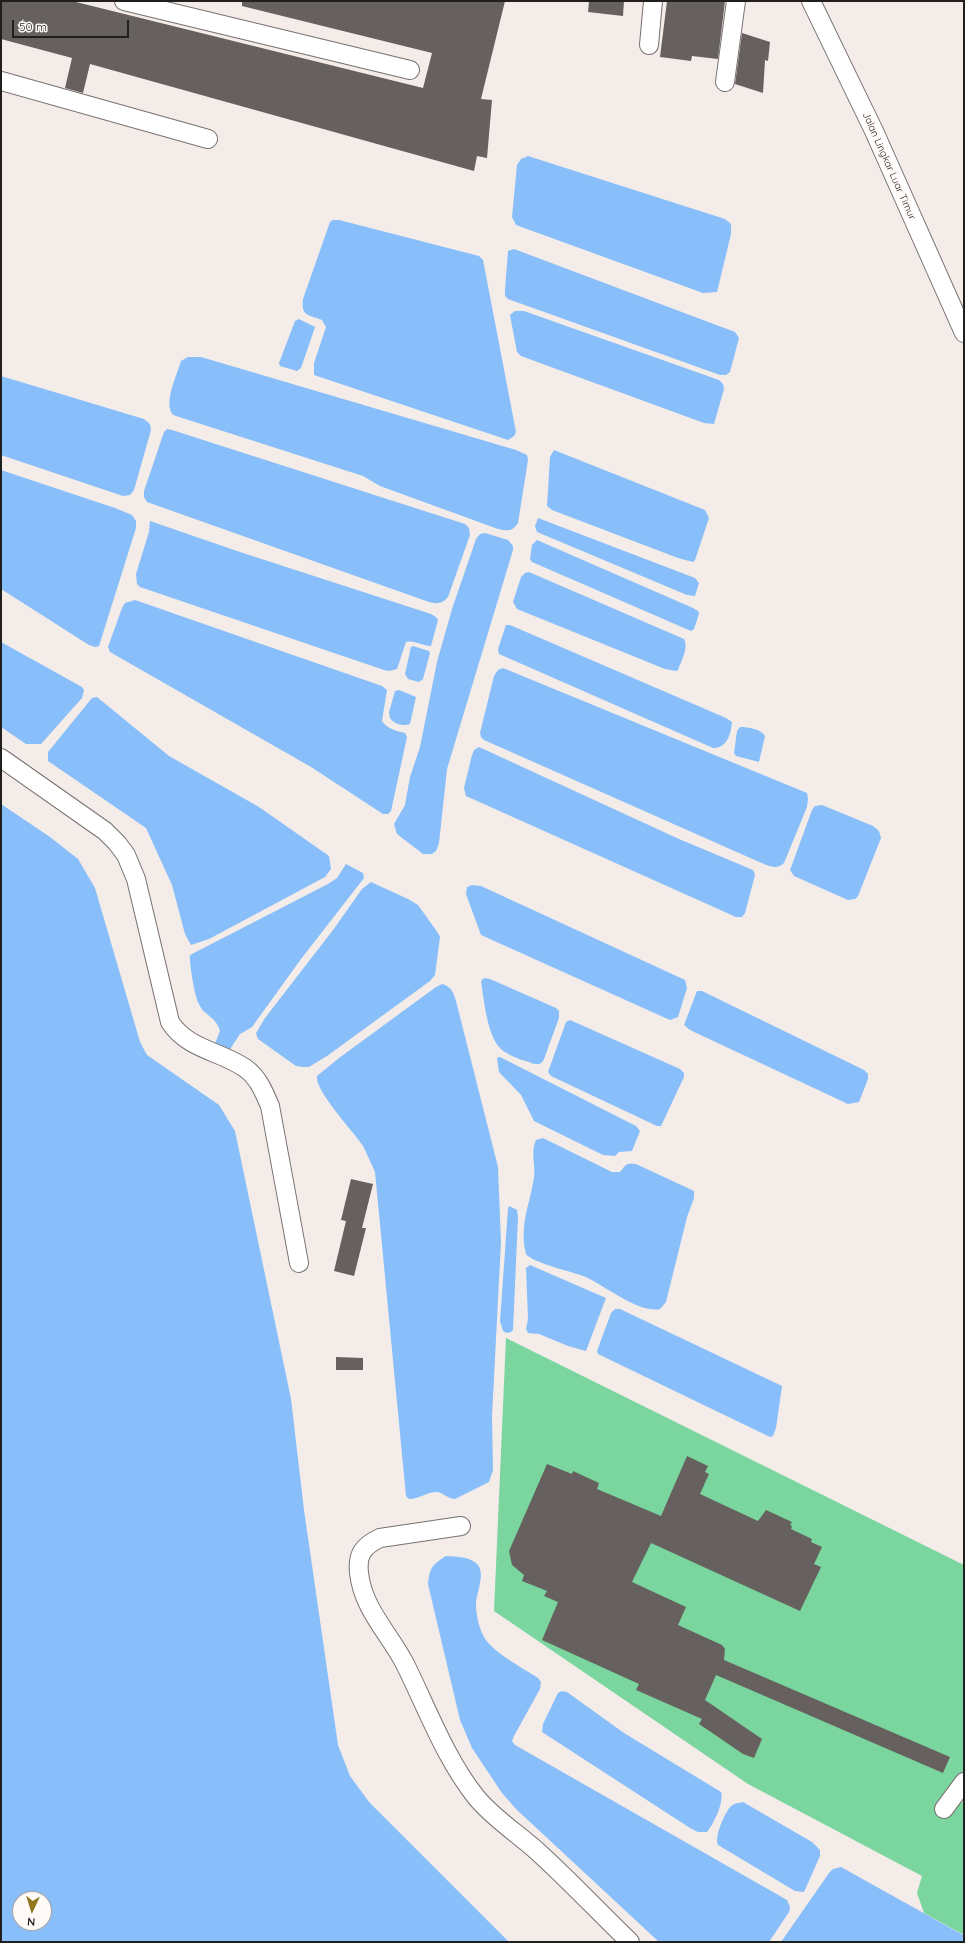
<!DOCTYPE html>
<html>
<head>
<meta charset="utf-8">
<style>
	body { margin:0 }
	#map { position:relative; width:965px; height:1943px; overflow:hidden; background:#f3ece9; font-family:Quicksand,sans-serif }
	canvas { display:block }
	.frame { position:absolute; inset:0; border:2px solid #211f1e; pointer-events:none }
	.north { position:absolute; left:12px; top:1891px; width:40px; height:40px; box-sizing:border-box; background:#fffaf7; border:1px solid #a6a2a0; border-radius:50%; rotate:184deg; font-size:11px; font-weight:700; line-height:16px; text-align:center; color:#211f1e }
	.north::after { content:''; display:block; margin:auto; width:14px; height:18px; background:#8e771c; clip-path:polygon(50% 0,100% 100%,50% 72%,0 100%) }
	.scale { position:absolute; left:12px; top:20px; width:117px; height:18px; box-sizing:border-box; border:2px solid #211f1e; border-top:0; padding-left:5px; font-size:12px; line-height:14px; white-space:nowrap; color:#211f1e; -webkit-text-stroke:3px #fffaf7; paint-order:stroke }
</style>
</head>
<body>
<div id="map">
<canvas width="965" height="1943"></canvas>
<div class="frame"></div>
<div class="north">N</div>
<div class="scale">50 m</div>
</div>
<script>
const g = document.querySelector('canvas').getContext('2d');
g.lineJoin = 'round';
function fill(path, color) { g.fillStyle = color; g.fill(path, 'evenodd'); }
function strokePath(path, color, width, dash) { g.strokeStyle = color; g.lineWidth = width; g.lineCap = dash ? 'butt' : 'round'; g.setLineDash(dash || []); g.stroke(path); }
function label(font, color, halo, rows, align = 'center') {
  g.font = font + ' Quicksand,sans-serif'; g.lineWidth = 4; g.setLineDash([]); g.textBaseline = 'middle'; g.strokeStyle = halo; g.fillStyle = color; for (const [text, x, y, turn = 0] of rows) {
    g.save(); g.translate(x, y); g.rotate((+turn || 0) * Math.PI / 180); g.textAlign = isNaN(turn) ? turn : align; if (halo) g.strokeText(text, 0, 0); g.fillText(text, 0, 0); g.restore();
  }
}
fill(new Path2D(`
	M506,1338l458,227v217l-11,15 11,6v132l-40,-22 -7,-20 5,-17 -174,-92 -254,-173z`), '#7ad69e');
fill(new Path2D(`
	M528,156l197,63 6,5v10l-14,58 -14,1 -187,-68 -4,-8 5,-52 4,-6z
	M333,220h6l140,36 4,4 33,172 -2,4 -6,4 -194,-65v-12l12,-36 -4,-7c-14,-6 -21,-3 -19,-21l27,-77z
	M514,249l221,83 4,6 -9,34 -4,3h-6l-212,-76 -3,-3v-6l3,-39z
	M515,311h9l195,69 4,4 1,5 -10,35 -10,-1 -183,-67 -4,-4 -7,-37z
	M299,319l16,8 -14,41 -4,3 -17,-5 -1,-3 16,-42z
	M188,357h13l315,93 11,5 1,5 -10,63c-6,9 -10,8 -20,6l-118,-43 -17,-10 -190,-61c-10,-12 4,-40 8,-54z
	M1,376l143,43 6,5 1,6 -17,60 -4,5 -7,1 -122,-41z
	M167,429l5,1 293,94 4,4 1,7 -22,62c-6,7 -11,7 -19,5l-282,-100 -3,-5v-6l20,-59z
	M554,450l151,60 4,8 -14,42 -2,2 -15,-4 -126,-48 -5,-4 3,-49z
	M1,470l114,38 17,7 4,6v7l-37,118 -4,1 -6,-2 -88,-56z
	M538,518l157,60 4,5 -4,13 -8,-1 -150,-63 -2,-6z
	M150,521l90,31 191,62 5,3 2,3 -7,26c-9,0 -16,-6 -25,-4l-9,27 -8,2 -5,-1 -244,-83 -3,-3 -1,-10 13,-42z
	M485,533l23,7 5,6v4l-66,219 -8,74 -3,8 -4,3h-9l-26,-20 -3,-10 11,-19 5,-28 10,-30 17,-85 15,-53 24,-70 4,-5z
	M537,540l156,68 5,3 1,3 -5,15 -3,2 -7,-3 -152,-66 -2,-3 2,-14z
	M529,572l155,67c5,9 -3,22 -6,31l-2,1 -11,-2 -148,-60 -4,-7 8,-25 4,-4z
	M135,600l247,86 5,4 -5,31c5,8 15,10 23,12l2,4 -16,74 -3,3h-5l-72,-47 -201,-115 -2,-5 14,-39 3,-5z
	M506,625h4l216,93 6,4c-1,12 -5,26 -19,26l-214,-94 -1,-5z
	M1,642l81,45 2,3 -2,8 -41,46h-15l-25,-17z
	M413,646l16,5 1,2 -7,26 -4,3 -11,-3 -3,-5 6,-27z
	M503,668l304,125 1,6 -1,8 -23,56c-8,8 -17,2 -27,-2l-273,-121 -3,-3 -1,-4 14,-57 4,-6z
	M399,690l17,7 -6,27c-7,2 -15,1 -20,-6l-1,-6 6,-21z
	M97,697l72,59 90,51 70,49 2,13 -6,8 -116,62 -18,6 -6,-11 -13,-49 -26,-57 -98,-67v-9l44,-54z
	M740,727c8,0 21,2 25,9l-6,26 -23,-6 -2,-3 3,-22z
	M479,747l200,92 74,31 2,5 -10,38 -3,4h-6l-270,-121 -2,-8 8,-33 2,-5z
	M1,804l49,33 28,22 17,29 45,154 7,13 72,50 16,26 56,268 13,111 34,235 12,31 19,26 140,140h-508zM20,1899h24v24h-24z
	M822,805l51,21 6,5 2,7 -23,58 -3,3 -7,1 -54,-24 -4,-6 22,-60 3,-4z
	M346,864l17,9 1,5 -63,81 -49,68 -12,7 -13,20 -13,-8 6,-15c-4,-15 -16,-15 -21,-27 -4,-6 -10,-42 -9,-49l138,-71 9,-6z
	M371,882l37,17 10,6 20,28 2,4 -5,38 -5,6 -103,75 -18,11h-6l-7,-1 -38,-27 -2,-6 9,-15 68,-88 29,-41z
	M472,885l9,1 204,94 2,8 -9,29 -8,3 -189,-85 -15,-41 1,-7z
	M484,978l6,1 66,29 3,3v7l-15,41c-3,7 -8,6 -15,3 -9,-2 -21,-7 -28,-13 -14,-13 -17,-49 -20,-68z
	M442,984c10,3 11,8 14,17l42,166 3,75 -9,174 1,54 -4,12 -34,17c-7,0 -11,-6 -18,-7 -10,0 -18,7 -28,7l-3,-3 -31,-324c-4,-9 -8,-18 -12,-26 -9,-14 -49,-56 -46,-70l22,-18 97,-71z
	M697,991h5l162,79 4,4v5l-9,23 -11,2 -158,-74 -6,-5z
	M570,1020l110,49 4,4v4l-23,49h-4l-106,-50 -3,-4 18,-50z
	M500,1057l136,69 4,5 -8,20 -13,1 -4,4 -12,-1 -69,-34 -13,-26 -22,-23 -2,-14z
	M543,1138l69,34h8c5,-7 7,-10 16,-8l58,27v7l-7,19 -21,85 -6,7c-19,5 -54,-22 -72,-31 -13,-6 -56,-15 -62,-24 -7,-30 4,-49 8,-77 2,-12 -4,-24 2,-37z
	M509,1206l8,4 1,7 -5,113 -2,2 -4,1 -4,-2 -3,-10 8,-112z
	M530,1265l76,33 -20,53 -18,-5 -29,-12 -11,-1 -2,-4 2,-10 -2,-51z
	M615,1309h5l162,77 -6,42 -3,8 -3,1 -172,-83 -1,-3 14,-38z
	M446,1556c10,1 21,0 30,7 11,9 0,30 0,41 0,11 3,24 8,33 9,16 39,31 54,41l3,4 -1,7 -26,47 -2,5 3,4 272,155 3,7 -1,5 -20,30h-110l-143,-133 -14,-16 -30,-45 -12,-28 -32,-136c2,-17 4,-19 18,-28z
	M562,1691l5,1 57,41 97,59c3,11 -7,31 -14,40h-9l-8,-4 -148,-96 1,-8 15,-31z
	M743,1802l69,40 8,8v6l-16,36 -9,-1 -77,-46c-4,-8 7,-33 13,-39 4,-3 8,-3 12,-4z
	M841,1867l122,68 1,7h-183l48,-69 4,-4z`), '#88bef9');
fill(new Path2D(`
	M1,1h71l351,87 9,-35 -190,-47v-5h263l-24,98 11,1 -5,58 -10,-2 -3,15 -384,-107 -7,29 -18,-5 7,-30 -71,-19z
	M589,1h35l-1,15 -35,-4z
	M667,1h58l-7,58 -26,-3 -1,5 -31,-4z
	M742,33l28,9 -2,19 -3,-1 -2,33 -28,-9z
	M351,1179l22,5 -11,44h4l-12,48 -20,-5 12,-50 -5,-1z
	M336,1357l27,1v12h-27z
	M687,1456l21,10 -3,6 4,2 -9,20 58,27 8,-11 26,12 -2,3 2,1 -1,3 21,10 -1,3 11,5 -8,17 7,3 -21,44 -149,-68 -19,39 54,25 -8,18 44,20 3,4 -1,11 226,97 -7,16 -227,-98 -11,25 57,39 -8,19 -11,-4 -44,-30 3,-5 -66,-29 3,-6 -97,-44 16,-38 -14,-6 3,-5 -25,-10 2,-6 -12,-10 -3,-14 38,-87 25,10 1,-3 26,12 -2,6 64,27z`), '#66615e');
const minor = new Path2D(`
	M124,1l286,69
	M811,1l63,130 90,202
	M649,45l4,-44
	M1,81l207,58
	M725,82l11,-81
	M1,758l104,73 12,12 9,12 10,24 34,143c17,27 50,29 75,46 13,9 19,24 25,38l29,157
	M461,1526l-81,12c-17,8 -23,16 -21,35 4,36 30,60 46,91 22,44 40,94 71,133 17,21 41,36 61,54 32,29 62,61 93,91
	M944,1809l20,-27`);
strokePath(minor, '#77716f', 20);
strokePath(minor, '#fff', 18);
label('10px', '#211f1e', '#fffaf7', [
	["Jalan Lingkar Luar Timur",889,166,66]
]);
</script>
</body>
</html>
